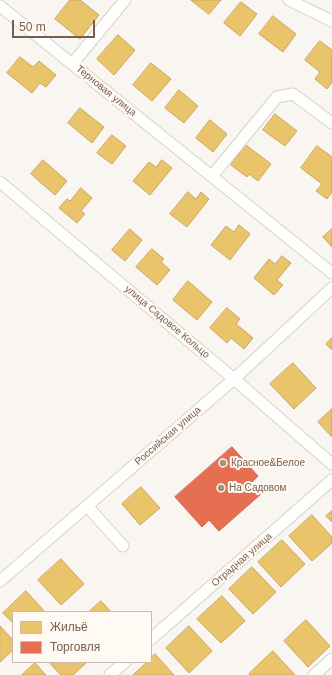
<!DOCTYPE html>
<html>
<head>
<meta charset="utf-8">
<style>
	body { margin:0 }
	#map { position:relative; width:332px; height:675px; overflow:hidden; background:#f9f5f0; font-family:Arial,sans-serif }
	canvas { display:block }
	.legend { position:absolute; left:12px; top:611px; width:140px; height:52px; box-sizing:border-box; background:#fffaf3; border:1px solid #cabbb1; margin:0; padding:5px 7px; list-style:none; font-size:12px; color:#7a5c4d }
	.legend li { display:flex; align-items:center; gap:8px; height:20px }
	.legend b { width:20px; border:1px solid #cabbb1 }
	.scale { position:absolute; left:12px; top:20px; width:83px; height:18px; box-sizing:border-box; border:2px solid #7a5c4d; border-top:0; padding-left:5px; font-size:12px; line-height:14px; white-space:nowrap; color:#7a5c4d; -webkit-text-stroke:3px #fffaf3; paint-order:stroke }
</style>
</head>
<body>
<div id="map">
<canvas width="332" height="675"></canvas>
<ul class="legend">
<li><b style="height:11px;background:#e9c46a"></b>Жильё</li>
<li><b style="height:11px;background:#e76f51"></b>Торговля</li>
</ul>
<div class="scale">50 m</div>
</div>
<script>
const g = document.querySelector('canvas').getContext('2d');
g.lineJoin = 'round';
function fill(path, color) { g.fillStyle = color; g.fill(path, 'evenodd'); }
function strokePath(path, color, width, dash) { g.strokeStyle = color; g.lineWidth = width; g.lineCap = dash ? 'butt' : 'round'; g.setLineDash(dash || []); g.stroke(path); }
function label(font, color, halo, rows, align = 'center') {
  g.font = font + ' Arial,sans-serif'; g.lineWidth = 4; g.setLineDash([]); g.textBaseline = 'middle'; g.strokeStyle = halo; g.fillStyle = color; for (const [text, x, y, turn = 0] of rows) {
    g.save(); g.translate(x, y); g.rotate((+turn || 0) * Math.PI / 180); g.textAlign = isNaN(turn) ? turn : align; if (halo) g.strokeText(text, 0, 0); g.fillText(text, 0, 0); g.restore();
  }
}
const homes = new Path2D(`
	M70,0h10l19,15 -19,24 -25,-20z
	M191,0h30l-12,14z
	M241,2l16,12 -17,22 -16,-13z
	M273,16l23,18 -13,18 -24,-18z
	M118,35l17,15 -21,25 -17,-16z
	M320,41l12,9v32l-5,7 -12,-10 5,-7 -15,-12z
	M20,57l13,10 6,-6 17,14 -10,12 -6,-4 -8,10 -25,-20z
	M151,63l20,16 -19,22 -19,-16z
	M179,90l19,16 -14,17 -19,-15z
	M80,108l24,19 -12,16 -24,-20z
	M275,114l22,17 -12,15 -22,-16z
	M210,120l17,14 -14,18 -17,-14z
	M112,135l14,11 -14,18 -15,-11z
	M246,145l25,19 -13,17 -9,-7 -2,3 -16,-12z
	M317,146l15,11v35l-5,7 -11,-8 6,-7 -21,-16z
	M43,160l24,21 -12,14 -24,-21z
	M162,160l10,8 -22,27 -17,-14 16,-19 7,5z
	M81,188l11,10 -11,13 4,3 -8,9 -18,-15 8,-9 3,2z
	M188,192l8,7 5,-7 8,7 -22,28 -17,-13z
	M239,225l11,9 -20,26 -19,-15 15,-19 8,6z
	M130,229l12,11 -17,21 -13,-11z
	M332,229v18l-9,-10z
	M152,249l12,10 -3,3 9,8 -13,15 -21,-18z
	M282,256l9,7 -14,17 6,5 -9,10 -20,-17 15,-19 6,5z
	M188,281l24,21 -15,18 -24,-20z
	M227,308l13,11 -4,5 17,14 -9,11 -13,-11 -4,5 -17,-15z
	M332,338v12l-6,-6z
	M293,363l23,25 -22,21 -24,-25z
	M332,409v28l-14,-15z
	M141,487l19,21 -20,17 -18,-21z
	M332,511v11l-6,-6z
	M312,515l20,22v6l-20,18 -23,-25z
	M282,540l23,24 -24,23 -23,-25z
	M61,559l23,25 -23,21 -23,-25z
	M252,567l24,25 -23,22 -24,-25z
	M26,591l19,21h-32v11l-10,-10z
	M222,596l23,25 -24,22 -24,-24z
	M101,601l10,11h-22z
	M306,620l24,26 -22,21 -24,-26z
	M0,626l13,14v10l-13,12z
	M189,626l23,25 -23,22 -23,-25z
	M273,651l22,24h-45l-1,-1z
	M155,654l19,21h-41l14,-13h4v-4z
	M49,662h38l-14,13h-12z
	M35,663l11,12h-24z`);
fill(homes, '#e9c46a');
strokePath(homes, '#c8a561', 1);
const shops = new Path2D(`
	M232,447l26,29 -7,7 10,11 -42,37 -10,-11 -7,7 -27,-30z`);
fill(shops, '#e76f51');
strokePath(shops, '#c66950', 1);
const minor = new Path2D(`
	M289,0l43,21
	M0,6l332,267
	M73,63l52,-63
	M212,176l65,-79 16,-3 39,29
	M0,182l234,197 98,85
	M87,506l36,40
	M0,581l234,-202 98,-91
	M151,639l181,-159
	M110,675l15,-13
	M314,675l18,-16`);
strokePath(minor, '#d7d1cb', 13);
strokePath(minor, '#fefefd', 11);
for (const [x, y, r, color] of [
	[223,463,4,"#a69286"],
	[221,488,4,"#a69286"]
]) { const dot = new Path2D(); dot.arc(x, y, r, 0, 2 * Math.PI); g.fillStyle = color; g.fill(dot); strokePath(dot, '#fffaf3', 1.5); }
label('10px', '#7a5c4d', '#fffaf3', [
	["Терновая улица",106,91,39],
	["улица Садовое Кольцо",167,322,40],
	["Российская улица",168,436,-41],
	["Отрадная улица",242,560,-41]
]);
label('10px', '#7a5c4d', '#fffaf3', [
	["Красное&Белое",231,463],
	["На Садовом",229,488]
], 'left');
</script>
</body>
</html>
